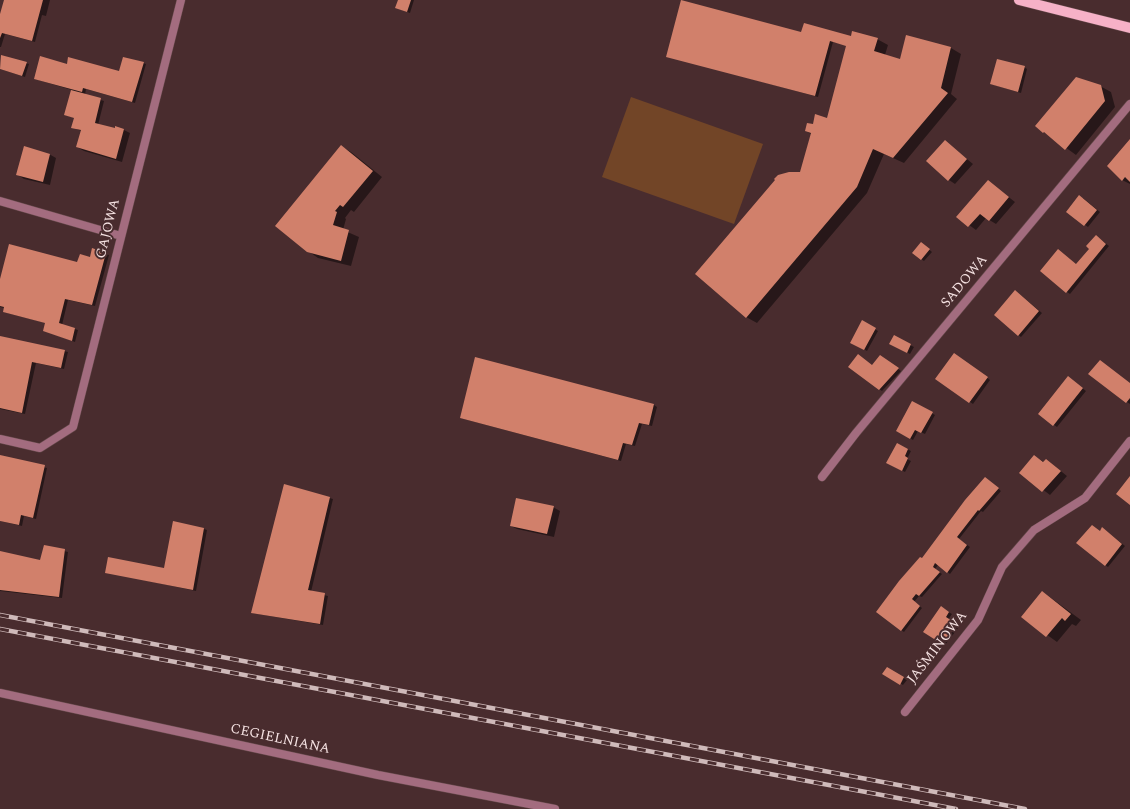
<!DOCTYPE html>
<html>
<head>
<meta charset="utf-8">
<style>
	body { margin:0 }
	canvas { display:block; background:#492c2e }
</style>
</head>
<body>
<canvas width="1130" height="809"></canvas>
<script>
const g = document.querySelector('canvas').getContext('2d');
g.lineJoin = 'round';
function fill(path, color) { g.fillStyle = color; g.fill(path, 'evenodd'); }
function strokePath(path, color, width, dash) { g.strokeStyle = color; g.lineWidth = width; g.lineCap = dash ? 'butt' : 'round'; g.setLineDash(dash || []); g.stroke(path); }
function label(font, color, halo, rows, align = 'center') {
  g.font = font + ' Spectral,serif'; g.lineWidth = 4; g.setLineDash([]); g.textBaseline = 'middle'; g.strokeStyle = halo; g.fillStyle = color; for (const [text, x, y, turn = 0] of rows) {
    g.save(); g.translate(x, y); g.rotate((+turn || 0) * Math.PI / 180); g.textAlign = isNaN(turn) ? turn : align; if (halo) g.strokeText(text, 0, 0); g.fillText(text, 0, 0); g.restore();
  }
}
fill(new Path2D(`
	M631,97l132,47 -29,80 -132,-47z`), '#724527');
fill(new Path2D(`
	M5,0h45l-4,16 -4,-1 -7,27 -30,-8 -4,13h-1v-32z
	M399,0h15l-4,13 -11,-4z
	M802,33l75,6 11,6 -3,10 16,5 50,-12 10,6 -10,40 6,5 -53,64 -20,-9 -17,39 -110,130 -11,-6 55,-145 10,-38 -5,-3 8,-6 14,-5 20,-75 -15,-3 -15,55 -151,-41z
	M2,56l27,8 -4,13 -25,-8z
	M143,63l3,1 -11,39 -49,-14 -1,6 19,6 -6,24 17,5h9l6,3 -8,29 -38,-11 -7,-4 5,-16 -6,-2 -1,-11 -10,-3 7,-25 -37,-11 32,-14 53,7z
	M1024,67l3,2 -6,24 -30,-9z
	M1100,86l11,6 4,15 -39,48 -40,-29z
	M1130,140v44l-8,-4z
	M945,141l28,23 -18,20 -6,-4z
	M341,146l10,6 31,25 -28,35 -3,-2 -6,8 1,1 -3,11 16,7 -8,29 -33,-8 -10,-7z
	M49,154l7,4 -6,27 -26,-6 -6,-4z
	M988,181l27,21 -19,22 -10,-6 -10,12 -18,-13z
	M1083,198l17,14 -12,15 -21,-15z
	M1099,238l10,8 -39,48 -3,-2 -9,-42 19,15z
	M924,245l8,7 -8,9 -3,-2z
	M106,254l3,1 -14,51 -27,-6 -6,25 16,5 -3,12 -27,-10 -2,-9 -39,-10 -3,-1 1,-4 -5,-1v-26l78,-18z
	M1016,291l26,22 -21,24 -3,-2z
	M863,322l15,9 -11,20 -15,-9z
	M0,337l68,15 -4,17 -28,-6 -11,51 -25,-5z
	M894,337l20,10 -4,7 -19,-10z
	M957,356l33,24 -17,24 -36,-25z
	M476,358l178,47 3,2 -5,19 -10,-2 -7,22 -9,-2 -5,17 -157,-42 -3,-1z
	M883,358l18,13 -19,20 -3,-2 -6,-23z
	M1090,374l40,10v20l-3,-2z
	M1071,379l15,12 -29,36 -18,-13z
	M912,402l23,13 -10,19 -7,-3 -5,9 -16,-9z
	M897,444l14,7 -4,8 4,2 -6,11 -14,-7z
	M0,456l47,12 -11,51 -12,-3 -2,10 -22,-5z
	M1034,456l10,6 2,-2 6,4 15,12 -17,19 -29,-22z
	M988,480l13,11 -18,21 -2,-1 -22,28 11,8 -20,27 -12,-9 -3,4 7,5 -20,23 -3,-1 -5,6 8,6 -18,24 -3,-2 22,-71z
	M285,485l48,14 -22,93 17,4 -5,29 -71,-12z
	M553,507l7,4 -6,26 -37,-8 -6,-3z
	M204,529l3,1 -11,61 -90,-19 58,-3z
	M1105,530l20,16 -17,21 -3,-2 -5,-33z
	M45,546l23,6 -6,46 -62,-7v-39l41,9z
	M1043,592l38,28 -5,6 -4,-2 -15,18 -35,-25z
	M941,608l11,6 -4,6 11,7 -14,18 -20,-13z
	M887,668l20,12 -4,5 -19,-11z`), '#0007');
fill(new Path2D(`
	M4,0h39l-11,41 -30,-8 -2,5v-24z
	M398,0h13l-4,12 -12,-4z
	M681,0l120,32 3,-9 47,13 1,-5 26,7 -4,13 26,8 6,-24 45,12 -10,41 7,5 -55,65 -20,-9 -16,38 -111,131 -51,-44 80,-94 -1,-1 4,-4 11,-3h11l11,-39 -6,-2 2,-8 6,1 2,-10 12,4 19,-72 -16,-5 -15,55 -149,-39z
	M1,55l26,7 -5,14 -22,-7z
	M40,56l27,8 1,-7 51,14 4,-14 21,5 -12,40 -49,-14 -1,4 -48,-13z
	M997,59l28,7 -7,26 -28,-8z
	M1076,77l25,8 4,16 -40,49 -21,-18 -1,1 -8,-7z
	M71,90l30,8 -6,25 20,5v-2l9,3 -8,30 -40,-12 5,-17 -10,-2 3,-10 -10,-3z
	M1130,139v43l-5,-5 -3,4 -15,-15z
	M945,140l22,19 -19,22 -22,-20z
	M341,145l32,26 -30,36 -3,-2 -5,6 2,1 -4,13 16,5 -8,31 -34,-9 -32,-26z
	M24,146l26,8 -7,28 -27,-7z
	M988,180l21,17 -20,24 -9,-7 -12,13 -12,-10z
	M1079,195l18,15 -13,16 -18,-14z
	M1096,235l10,9 -40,49 -26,-22 18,-22 18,15 13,-15 -3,-3z
	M921,242l9,7 -9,11 -9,-7z
	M9,244l68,18 3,-8 10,3 2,-9 14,5 -14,52 -27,-6 -6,24 16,5 -3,13 -29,-10 2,-8 -42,-11 1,-5 -4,-1v-27z
	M1015,290l24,21 -21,25 -24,-21z
	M862,320l14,8 -12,22 -14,-7z
	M894,335l17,9 -4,9 -18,-9z
	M0,336l65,14 -4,18 -29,-6 -10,51 -22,-5z
	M954,353l34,24 -19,26 -34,-24z
	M858,354l14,11 8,-10 19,13 -20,22 -31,-23z
	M475,357l179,47 -5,21 -10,-2 -7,22 -9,-2 -5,17 -158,-42z
	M1100,360l30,23v15l-4,5 -38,-29z
	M1068,376l15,12 -30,38 -15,-12z
	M912,401l21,11 -12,21 -6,-3 -5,9 -14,-8z
	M897,443l11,6 -3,7 3,2 -6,13 -16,-8z
	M0,455l45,10 -12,53 -12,-3 -2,10 -19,-4z
	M1034,455l9,7 3,-3 15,12 -19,21 -23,-19z
	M1130,476v29l-14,-11z
	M985,477l14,11 -20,23 -1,-1 -21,27 10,8 -20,28 -12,-10 -2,4 7,5 -21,24 -3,-2 -4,5 8,7 -19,25 -25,-19 23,-31 21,-24 2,1 43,-58z
	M284,484l46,13 -22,93 17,3 -5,31 -69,-11z
	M516,498l38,8 -7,28 -37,-8z
	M173,521l31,7 -11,62 -88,-17 3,-16 56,11z
	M1092,525l8,6 2,-4 20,17 -17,22 -29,-23z
	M44,545l21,4 -6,48 -59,-7v-39l40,9z
	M1042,591l29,23 -6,7 -3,-3 -16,19 -25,-20z
	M941,606l8,6 -3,5 11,7 -15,20 -19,-12z
	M887,667l17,10 -4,8 -18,-11z`), '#d1806b');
const minor = new Path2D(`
	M0,201l121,35
	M0,439l40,9 33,-21 108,-427
	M822,477l34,-44 274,-329
	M905,712l73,-92 24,-53 32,-37 51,-32 45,-57`);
const tertiary = new Path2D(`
	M0,693l378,82 177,34`);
const primary = new Path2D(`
	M1019,0l111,28`);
strokePath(minor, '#65494b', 9);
strokePath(tertiary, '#65494b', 9);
strokePath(primary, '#65494b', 11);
strokePath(minor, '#a36c7f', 8);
strokePath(tertiary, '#a36c7f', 8);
strokePath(primary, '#f6b1c7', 10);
const rail = new Path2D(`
	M0,615l1025,194
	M0,629l956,180`);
strokePath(rail, '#cfbaba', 4.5);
strokePath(rail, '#492c2e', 3, [9]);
label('14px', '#f5e2e2', '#492c2e', [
	["GAJOWA",109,229,-76],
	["SADOWA",965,282,-50],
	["JAŚMINOWA",938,648,-52],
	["CEGIELNIANA",280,740,12]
]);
</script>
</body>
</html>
